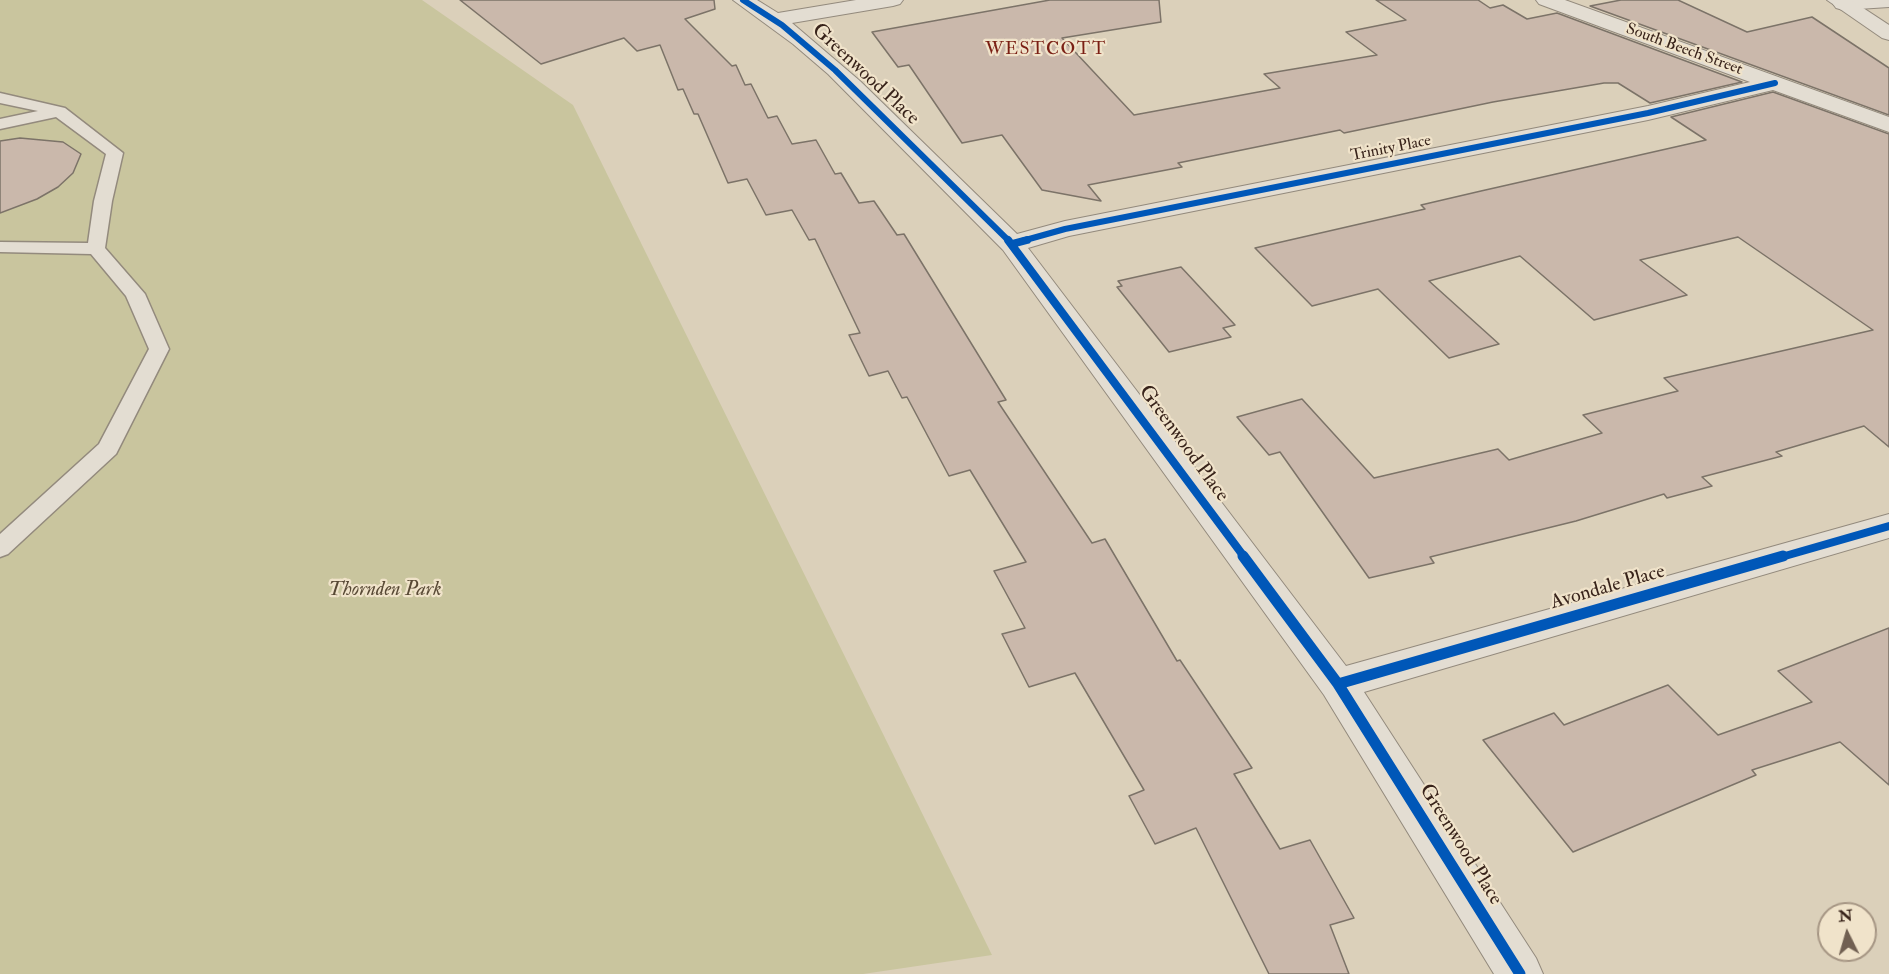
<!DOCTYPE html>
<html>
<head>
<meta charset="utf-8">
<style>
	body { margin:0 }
	#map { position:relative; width:1889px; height:974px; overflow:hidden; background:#dbd0ba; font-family:"IM FELL Double Pica",serif }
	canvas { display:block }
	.north { position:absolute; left:1817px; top:902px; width:60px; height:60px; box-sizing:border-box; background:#f0e3ca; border:2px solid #a69684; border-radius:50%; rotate:355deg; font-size:16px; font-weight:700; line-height:24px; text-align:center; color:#38231a }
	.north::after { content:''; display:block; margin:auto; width:21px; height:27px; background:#716052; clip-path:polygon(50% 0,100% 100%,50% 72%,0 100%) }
</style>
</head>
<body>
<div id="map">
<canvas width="1889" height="974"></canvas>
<div class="north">N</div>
</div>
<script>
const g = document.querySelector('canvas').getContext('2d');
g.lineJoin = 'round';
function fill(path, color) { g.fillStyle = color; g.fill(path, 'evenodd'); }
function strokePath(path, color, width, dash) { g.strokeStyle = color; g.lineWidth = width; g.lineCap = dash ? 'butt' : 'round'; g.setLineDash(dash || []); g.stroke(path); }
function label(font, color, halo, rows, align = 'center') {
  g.font = font + ' "IM FELL Double Pica",serif'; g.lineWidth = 4.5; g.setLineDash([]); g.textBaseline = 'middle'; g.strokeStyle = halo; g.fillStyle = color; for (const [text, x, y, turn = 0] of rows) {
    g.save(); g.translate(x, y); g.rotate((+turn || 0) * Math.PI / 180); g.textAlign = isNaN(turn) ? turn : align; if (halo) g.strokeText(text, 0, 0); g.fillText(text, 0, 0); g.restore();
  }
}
fill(new Path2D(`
	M0,0h422l151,105 419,850 -129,19h-863z`), '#c9c59e');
const building = new Path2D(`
	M460,0h254l1,9 -30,10 47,47 4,-1 9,20 6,-1 17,34 9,-2 15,28 24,-4 19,34 6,-1 18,30 15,-2 23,34 7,-1 102,166 -8,2 94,141 13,-4 72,122 3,-1 72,108 -18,6 46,75 30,-9 44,78 -24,7 19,49h-80l-73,-146 -41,16 -26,-48 15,-6 -69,-117 -46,14 -27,-53 23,-6 -31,-57 32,-9 -56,-92 -21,6 -42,-79 -5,1 -14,-27 -19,5 -20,-41 11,-2 -45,-94 -6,1 -17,-30 -26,5 -19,-36 -19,4 -30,-69h-4l-11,-25 -5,1 -18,-45 -23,6 -13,-13 -83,26z
	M1050,0h109l2,22 -99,16 72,77 146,-27 -16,-14 113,-19 -31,-23 60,-12 -30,-20h102l12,8 13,-3 24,14 30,-6 185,69 -92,21 -32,-20h-14l-111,19 -149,31 -4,-3 -162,33 4,4 -94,18 13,16 -59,-11 -40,-55 -40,8 -53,-78 -11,2 -26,-35z
	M1621,0h57l69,32 65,-15 77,51v47l-299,-109z
	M1773,92l116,42v313l-25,-21 -88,26 6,4 -80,21 10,9 -45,12 -3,-4 -88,27 -146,36 4,6 -65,15 -89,-126 -11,3 -32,-38 65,-18 72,79 124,-29 11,11 93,-27 -19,-18 95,-24 -14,-13 209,-48 -135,-93 -98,23 47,35 -93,25 -74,-64 -91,25 70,63 -50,14 -71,-69 -66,17 -57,-58 170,-39 -4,-4 60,-14 225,-51 -35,-23z
	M20,138l43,4 18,12 -8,19 -15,14 -21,12 -37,14v-72z
	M1181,267l54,58 -12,3 8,9 -62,15 -52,-65 5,-1 -4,-5z
	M1889,628v157l-49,-43 -88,28 4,5 -183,77 -90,-112 71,-27 10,12 104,-40 50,50 94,-33 -34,-31z`);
fill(building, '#cab8ab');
strokePath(building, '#7c7368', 1.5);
const service = new Path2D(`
	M0,93l65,15 58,45 -11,48 -7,47 40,46 24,55 -53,105 -108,100 -8,3v-23l99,-90 50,-95 -23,-53 -35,-42 -91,-2v-10l88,1 6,-42 12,-47 -50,-37 -56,12v-10l38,-8 -38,-8z`);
const minor = new Path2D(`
	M733,0h24l21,13 78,-13h47l-3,4 -7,2 -101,17 68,58 157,153 48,-13 583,-115 102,-24 -211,-78 -3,-4h29l324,117v15l-116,-42 -125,30 -579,116 -41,12 318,418 543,-152v24l-525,154 172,266 7,16h-49l-170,-279 -321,-445 -175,-176 -35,-30z
	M1836,0h53v7l-46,3 -7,-2 -3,-4z`);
const tertiary = new Path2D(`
	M1827,0h24l38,25v15l-7,-2z`);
strokePath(service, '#938a7d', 3);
strokePath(minor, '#938a7d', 2);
strokePath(tertiary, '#938a7d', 2);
fill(service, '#e3ddd2');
fill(minor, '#e3ddd2');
fill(tertiary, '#e3ddd2');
strokePath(new Path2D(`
	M743,0l39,25 53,45 174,171
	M1022,241l43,-12 583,-116 127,-30`), '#0057b8', 6);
strokePath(new Path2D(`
	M1008,240l237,318
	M1012,244l15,-4
	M1778,558l111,-32`), '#0057b8', 8);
strokePath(new Path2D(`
	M1243,556l95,128 182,290
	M1338,684l445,-128`), '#0057b8', 11);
label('16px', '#38231a', '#f0e3ca', [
	["South Beech Street",1684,50,20],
	["Trinity Place",1391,149,-11]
]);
g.letterSpacing = '1.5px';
label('18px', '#7a1f14', '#f0e3ca', [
	["WESTCOTT",1046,50]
]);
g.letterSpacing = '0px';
label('20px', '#38231a', '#f0e3ca', [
	["Greenwood Place",865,75,43],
	["Greenwood Place",1183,444,54],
	["Avondale Place",1608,588,-16],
	["Greenwood Place",1460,845,58]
]);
label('italic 20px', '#584935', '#f0e3ca', [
	["Thornden Park",385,591]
]);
</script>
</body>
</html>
